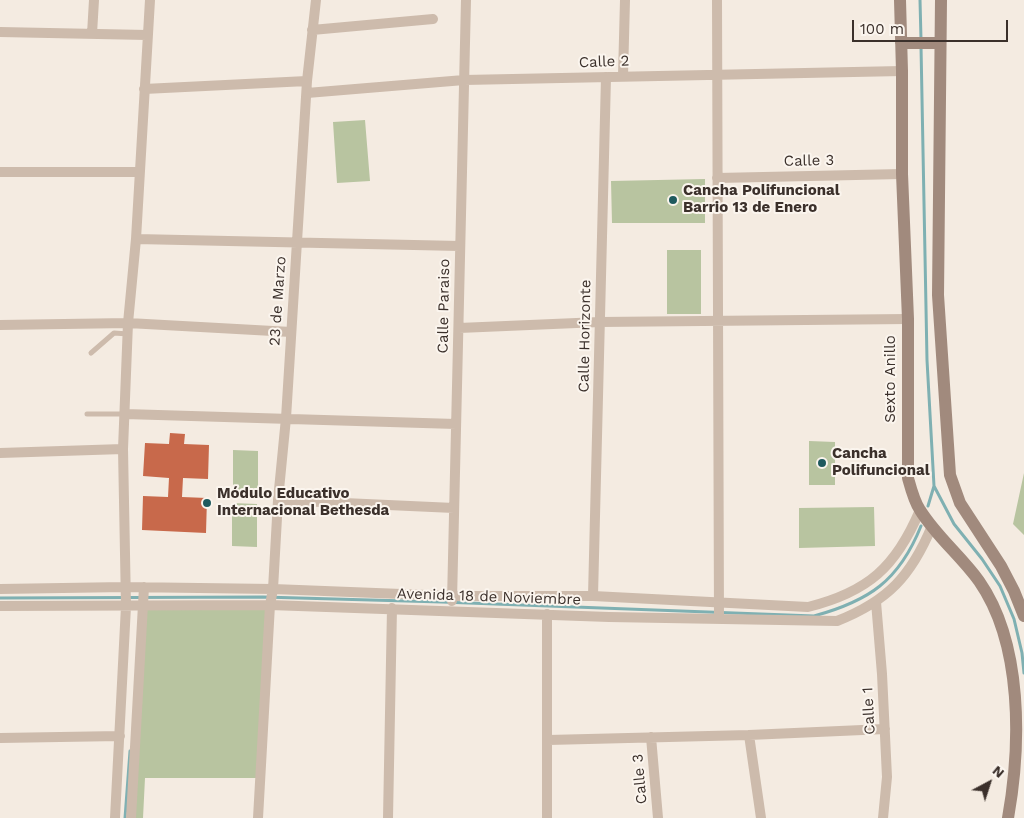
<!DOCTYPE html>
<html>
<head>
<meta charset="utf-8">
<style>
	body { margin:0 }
	#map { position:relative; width:1024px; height:818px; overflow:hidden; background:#f4ebe1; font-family:"Work Sans",sans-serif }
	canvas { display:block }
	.north { position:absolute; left:964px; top:758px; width:50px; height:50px; -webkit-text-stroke:4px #fbf5ee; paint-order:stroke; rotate:40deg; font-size:14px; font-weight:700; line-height:20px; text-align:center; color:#3b302b }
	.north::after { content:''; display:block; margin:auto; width:18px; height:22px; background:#3b302b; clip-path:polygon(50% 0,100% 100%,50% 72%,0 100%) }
	.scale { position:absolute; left:852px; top:20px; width:156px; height:22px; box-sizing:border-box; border:2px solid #3b302b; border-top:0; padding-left:6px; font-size:15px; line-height:18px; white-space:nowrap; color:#3b302b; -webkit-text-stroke:4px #fbf5ee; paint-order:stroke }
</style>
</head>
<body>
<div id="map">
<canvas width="1024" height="818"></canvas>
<div class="north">N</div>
<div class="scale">100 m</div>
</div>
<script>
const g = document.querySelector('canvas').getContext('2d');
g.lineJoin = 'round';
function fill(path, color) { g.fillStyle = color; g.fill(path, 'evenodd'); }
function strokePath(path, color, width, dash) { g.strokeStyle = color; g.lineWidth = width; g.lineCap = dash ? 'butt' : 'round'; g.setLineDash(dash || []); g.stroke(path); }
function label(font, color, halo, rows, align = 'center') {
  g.font = font + ' "Work Sans",sans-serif'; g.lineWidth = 4; g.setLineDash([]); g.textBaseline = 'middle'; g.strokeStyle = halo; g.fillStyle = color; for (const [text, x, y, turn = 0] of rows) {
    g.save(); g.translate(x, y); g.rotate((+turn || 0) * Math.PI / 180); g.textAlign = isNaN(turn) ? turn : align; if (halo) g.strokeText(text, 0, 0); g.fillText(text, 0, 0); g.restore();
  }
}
fill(new Path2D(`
	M365,120l5,61 -33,2 -4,-61z
	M705,179v44h-93l-1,-42z
	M667,250h34v64h-34z
	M809,441l26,1v43h-26z
	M233,450l25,1v43l-25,-1z
	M1024,473v62l-11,-11z
	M232,503l25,1v43l-25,-1z
	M874,507l1,39 -76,2v-40z
	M266,602l-6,176h-115l-2,40h-11l11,-208z`), '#b8c4a0');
strokePath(new Path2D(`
	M920,0l1,39
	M921,46l6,314 7,126 20,38 28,35 18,27 14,33 8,34 2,20
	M928,506l6,-20
	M0,598l263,-1 179,5 372,14c55,-15 85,-35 107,-90
	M125,818l5,-67`), '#7fb0b2', 3);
fill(new Path2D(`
	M170,433l15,1 -1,10 25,1 -1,34 -25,-1 -1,19 25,1 -1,35 -64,-3 1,-34 25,1 1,-19 -26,-2 2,-33 24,1z`), '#c8694b');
strokePath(new Path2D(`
	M91,353l23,-20 14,1
	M87,414h38`), '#cdbbac', 5);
strokePath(new Path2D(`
	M717,0l2,619
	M312,30l121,-11
	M0,32l147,3
	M92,34l2,-34
	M623,76l2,-76
	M144,89l163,-8
	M307,93l157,-13 438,-9
	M0,172h139
	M717,178l185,-4
	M136,239l324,7
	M0,325l128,-2 163,9
	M459,328l141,-6 308,-3
	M125,414l331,10
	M0,453l123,-4
	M278,500l176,8
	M0,589l125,-2 148,2 180,7h140l215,11c60,-15 88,-40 112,-97
	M593,596l13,-519
	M452,601l14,-601
	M876,602l6,72 5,103 -4,41
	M0,606l270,-1 339,12 228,4c51,-20 74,-45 95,-95
	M749,735l12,83
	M651,737l7,81
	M0,738l120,-2
	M548,740l201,-5 136,-6
	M115,818l11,-212 -3,-157 5,-126 8,-84 14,-239
	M131,818l13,-231
	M258,818l12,-213 3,-16 5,-89 8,-82 21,-337 9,-81
	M388,818l4,-210
	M547,818v-204`), '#cdbbac', 10);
strokePath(new Path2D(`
	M900,0l2,71v103l6,145v159c3,11 6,23 12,32 16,26 41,46 59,71 44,63 42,164 29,237
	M941,0l-3,295 12,180 10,28 41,63 13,25 10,25
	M901,43h39`), '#a18a7d', 12);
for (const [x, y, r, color] of [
	[673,200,5,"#1f5a5e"],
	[822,463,5,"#1f5a5e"],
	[207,503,5,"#1f5a5e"]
]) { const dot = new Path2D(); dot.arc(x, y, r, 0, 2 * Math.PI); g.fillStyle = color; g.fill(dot); strokePath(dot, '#fbf5ee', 2); }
label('15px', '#3b302b', '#fbf5ee', [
	["Calle 2",604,62,-2],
	["Calle 3",809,161,-1],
	["23 de Marzo",278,301,-86],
	["Calle Paraiso",444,306,-89],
	["Calle Horizonte",585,336,-89],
	["Sexto Anillo",891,379,-90],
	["Avenida 18 de Noviembre",489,597,2],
	["Calle 1",869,711,-93],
	["Calle 3",640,779,-95]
]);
label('bold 15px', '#3b302b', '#fbf5ee', [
	["Cancha Polifuncional",683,191],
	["Barrio 13 de Enero",683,208],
	["Cancha",832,454],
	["Polifuncional",832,471],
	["Módulo Educativo",217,494],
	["Internacional Bethesda",217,511]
], 'left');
</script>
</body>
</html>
